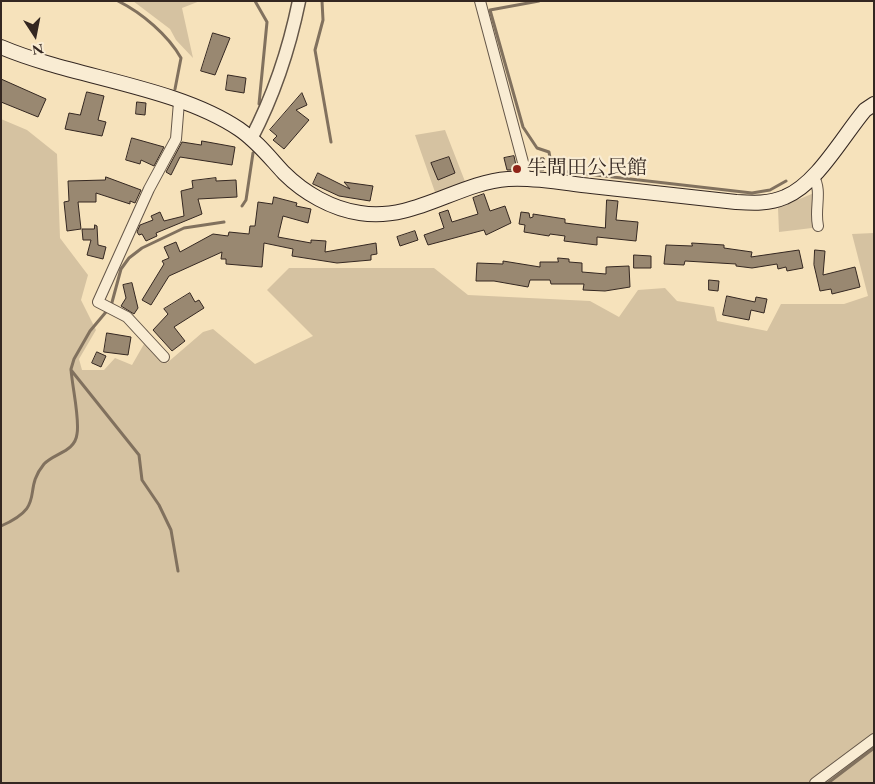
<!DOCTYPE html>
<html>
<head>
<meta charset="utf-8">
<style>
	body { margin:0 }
	#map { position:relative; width:875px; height:784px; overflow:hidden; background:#f6e2bb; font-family:"EB Garamond",serif }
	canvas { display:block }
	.frame { position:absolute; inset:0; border:2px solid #342721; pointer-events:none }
	.north { position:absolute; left:10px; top:10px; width:50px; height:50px; -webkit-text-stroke:4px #f9ecd3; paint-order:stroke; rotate:169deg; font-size:14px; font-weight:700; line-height:20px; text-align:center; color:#342721 }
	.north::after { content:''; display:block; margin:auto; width:18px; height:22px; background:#342721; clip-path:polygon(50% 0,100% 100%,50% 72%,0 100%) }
</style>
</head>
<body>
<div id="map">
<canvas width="875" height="784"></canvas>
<div class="frame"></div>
<div class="north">N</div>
</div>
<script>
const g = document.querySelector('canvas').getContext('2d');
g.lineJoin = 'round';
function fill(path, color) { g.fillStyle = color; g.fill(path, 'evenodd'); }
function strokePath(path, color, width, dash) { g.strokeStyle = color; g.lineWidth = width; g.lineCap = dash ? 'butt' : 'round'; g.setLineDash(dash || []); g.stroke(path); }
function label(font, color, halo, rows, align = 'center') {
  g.font = font + ' "EB Garamond","Noto Serif JP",serif'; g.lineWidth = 4.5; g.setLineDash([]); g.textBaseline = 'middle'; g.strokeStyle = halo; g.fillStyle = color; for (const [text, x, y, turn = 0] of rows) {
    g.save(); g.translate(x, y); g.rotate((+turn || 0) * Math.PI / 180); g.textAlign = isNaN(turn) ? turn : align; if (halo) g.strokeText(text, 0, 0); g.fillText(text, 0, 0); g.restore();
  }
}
fill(new Path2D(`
	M133,1h67l-18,7 11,50 -17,-18 -6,-11z
	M1,119l26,11 30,24 3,84 28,37 -7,25 15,30 -17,29 3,11h22l11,-12 17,7 12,-21 23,19 36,-31 10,-3 42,35 58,-28 -46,-46 22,-22h145l34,27 122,6 29,16 19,-27 27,-2 12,13 37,6 3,14 50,10 14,-27h63l24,-8 -16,-62 22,-1v550h-873z
	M445,130l21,54 -30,11 -21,-60z
	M814,193l-2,35 -33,4 -1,-24z`), '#d5c2a1');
strokePath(new Path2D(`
	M118,1c24,12 50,34 63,57l-6,31
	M255,1l12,21 -8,82
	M322,1l1,19 -8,30 16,92
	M539,1l-49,9 33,117 14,21 12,4 3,18 200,23 18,-3 16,-9
	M242,206l4,-6 7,-47
	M71,370l68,85 3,25 17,25 12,25 7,41
	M1,526c47,-21 20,-34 43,-62 10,-11 31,-12 33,-30 3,-15 -5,-48 -6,-65l3,-10 16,-28 21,-25 10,-37 8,-11 13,-10 42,-20 40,-6
	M828,783l46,-35`), '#81715e', 3);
const building = new Path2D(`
	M213,33l17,5 -15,37 -14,-4z
	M228,75l18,3 -2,15 -18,-3z
	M1,79l45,20 -8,18 -37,-15z
	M87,92l17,4 -6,24 8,2 -4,14 -37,-7 4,-16 11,2z
	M302,93l5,12 -11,5 13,10 -25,29 -11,-9 4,-4 -7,-6z
	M137,102l9,1 -1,12 -9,-1z
	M132,138l32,9 -10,19 -13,-6 -1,4 -14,-4z
	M202,141l33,6 -3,18 -52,-8 -9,18 -5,-3 16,-30 19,3z
	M514,156l3,14h-10l-3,-12z
	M449,157l6,16 -17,7 -7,-17z
	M534,158h10v12h-10z
	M318,173l32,16 -6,-7 29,4 -3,15 -31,-5 -26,-12z
	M106,177l35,13 -6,13 -5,-2v3l-34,-11v9h-18l3,27 -14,2 -3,-29 5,-1 -1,-20 37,-1z
	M216,178v3l20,-1 1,17 -39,2 4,15 -46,19 1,3 -11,5 -4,-7 -3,1 -2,-3 3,-7 13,-5 -2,-4 9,-4 4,9 20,-5 -3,-25 12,-3 -1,-7z
	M484,194l6,17 15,-5 6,17 -25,12 -2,-5 -56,15 -4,-10 20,-7 -5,-15 9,-3 4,12 26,-8 -5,-16z
	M274,197l23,6 -1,3 15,3 -3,14 -25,-7 -5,21 33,6v-3l15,1 -1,11 51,-9 1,11 -6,1v5l-34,3 -45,-7 1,-7 -29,-6 -2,24 -36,-3v-5h-5l1,-7 -53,24 -18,29 -9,-5 22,-36 -2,-3 7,-3 -5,-11 12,-5 4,10 33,-18 15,2 1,-4 20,2 1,-8h5l3,-24 14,2z
	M607,200l11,1 -2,19 22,2 -2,19 -39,-4v8l-33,-4 1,-5 -15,-2 -1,2 -25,-4 1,-7 -6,-1 2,-12 8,1 1,5 3,-1v-3l32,5v4l40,5z
	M95,225l2,1 1,19 8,2 -3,12 -16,-4 4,-15h-8l-1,-11h12z
	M415,231l3,9 -18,6 -3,-9z
	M692,243l32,2v3l28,4 -1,5 48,-7 4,18 -16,3 -1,-4 -8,2 -1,-5 -25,4 -16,-2v-2l-51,-3 -1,4 -20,-1 2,-19 26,1z
	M815,250l10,1 -2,24 32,-8 5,20 -28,7 -1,-5 -11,2 -6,-26z
	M634,255l17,1v12h-17z
	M558,258l11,1v3l13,1v9l24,2v-7l23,-1 1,21 -25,4 -22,-1 1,-6h-33l-1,-4h-20l-2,7 -34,-6h-18l1,-18 26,1v-3l37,6v-5h18z
	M709,280l10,1 -1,10 -9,-1z
	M132,283l6,25 -4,6 -13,-8 5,-8 -3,-13z
	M190,293l5,9 4,-2 5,8 -30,19 11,14 -13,10 -19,-21 15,-16 -4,-5z
	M727,296l28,6 1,-5 11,2 -3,14 -13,-3 -2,10 -26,-5z
	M107,333l24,4 -3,18 -24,-3z
	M97,352l9,4 -5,11 -9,-4z`);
fill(building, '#998871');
strokePath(building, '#342721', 1);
const minor = new Path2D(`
	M480,1l44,165 1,13
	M813,175c10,17 1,33 5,51
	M164,357l-37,-40 -29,-15 51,-113 27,-50 3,-37
	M815,783l59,-44`);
const tertiary = new Path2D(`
	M251,139c23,-44 38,-89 48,-138`);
const secondary = new Path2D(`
	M1,47c73,31 174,39 238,82 18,12 31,29 45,44 20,20 48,36 76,40 53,9 97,-30 148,-34 27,-2 56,4 83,7 48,5 97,11 145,16 17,1 33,2 49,-5 32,-13 58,-61 80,-87l9,-6`);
strokePath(minor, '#645648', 12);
strokePath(tertiary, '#645648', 15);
strokePath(secondary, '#342721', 16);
strokePath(minor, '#f9ecd3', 10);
strokePath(tertiary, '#f9ecd3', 12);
strokePath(secondary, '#f9ecd3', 14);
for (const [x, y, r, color] of [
	[517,169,5,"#8f2418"]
]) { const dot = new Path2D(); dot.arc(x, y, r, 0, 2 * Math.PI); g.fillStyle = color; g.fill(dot); strokePath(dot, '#f9ecd3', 2); }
label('20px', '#342721', '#f9ecd3', [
	["牛間田公民館",527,169]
], 'left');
</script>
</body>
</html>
